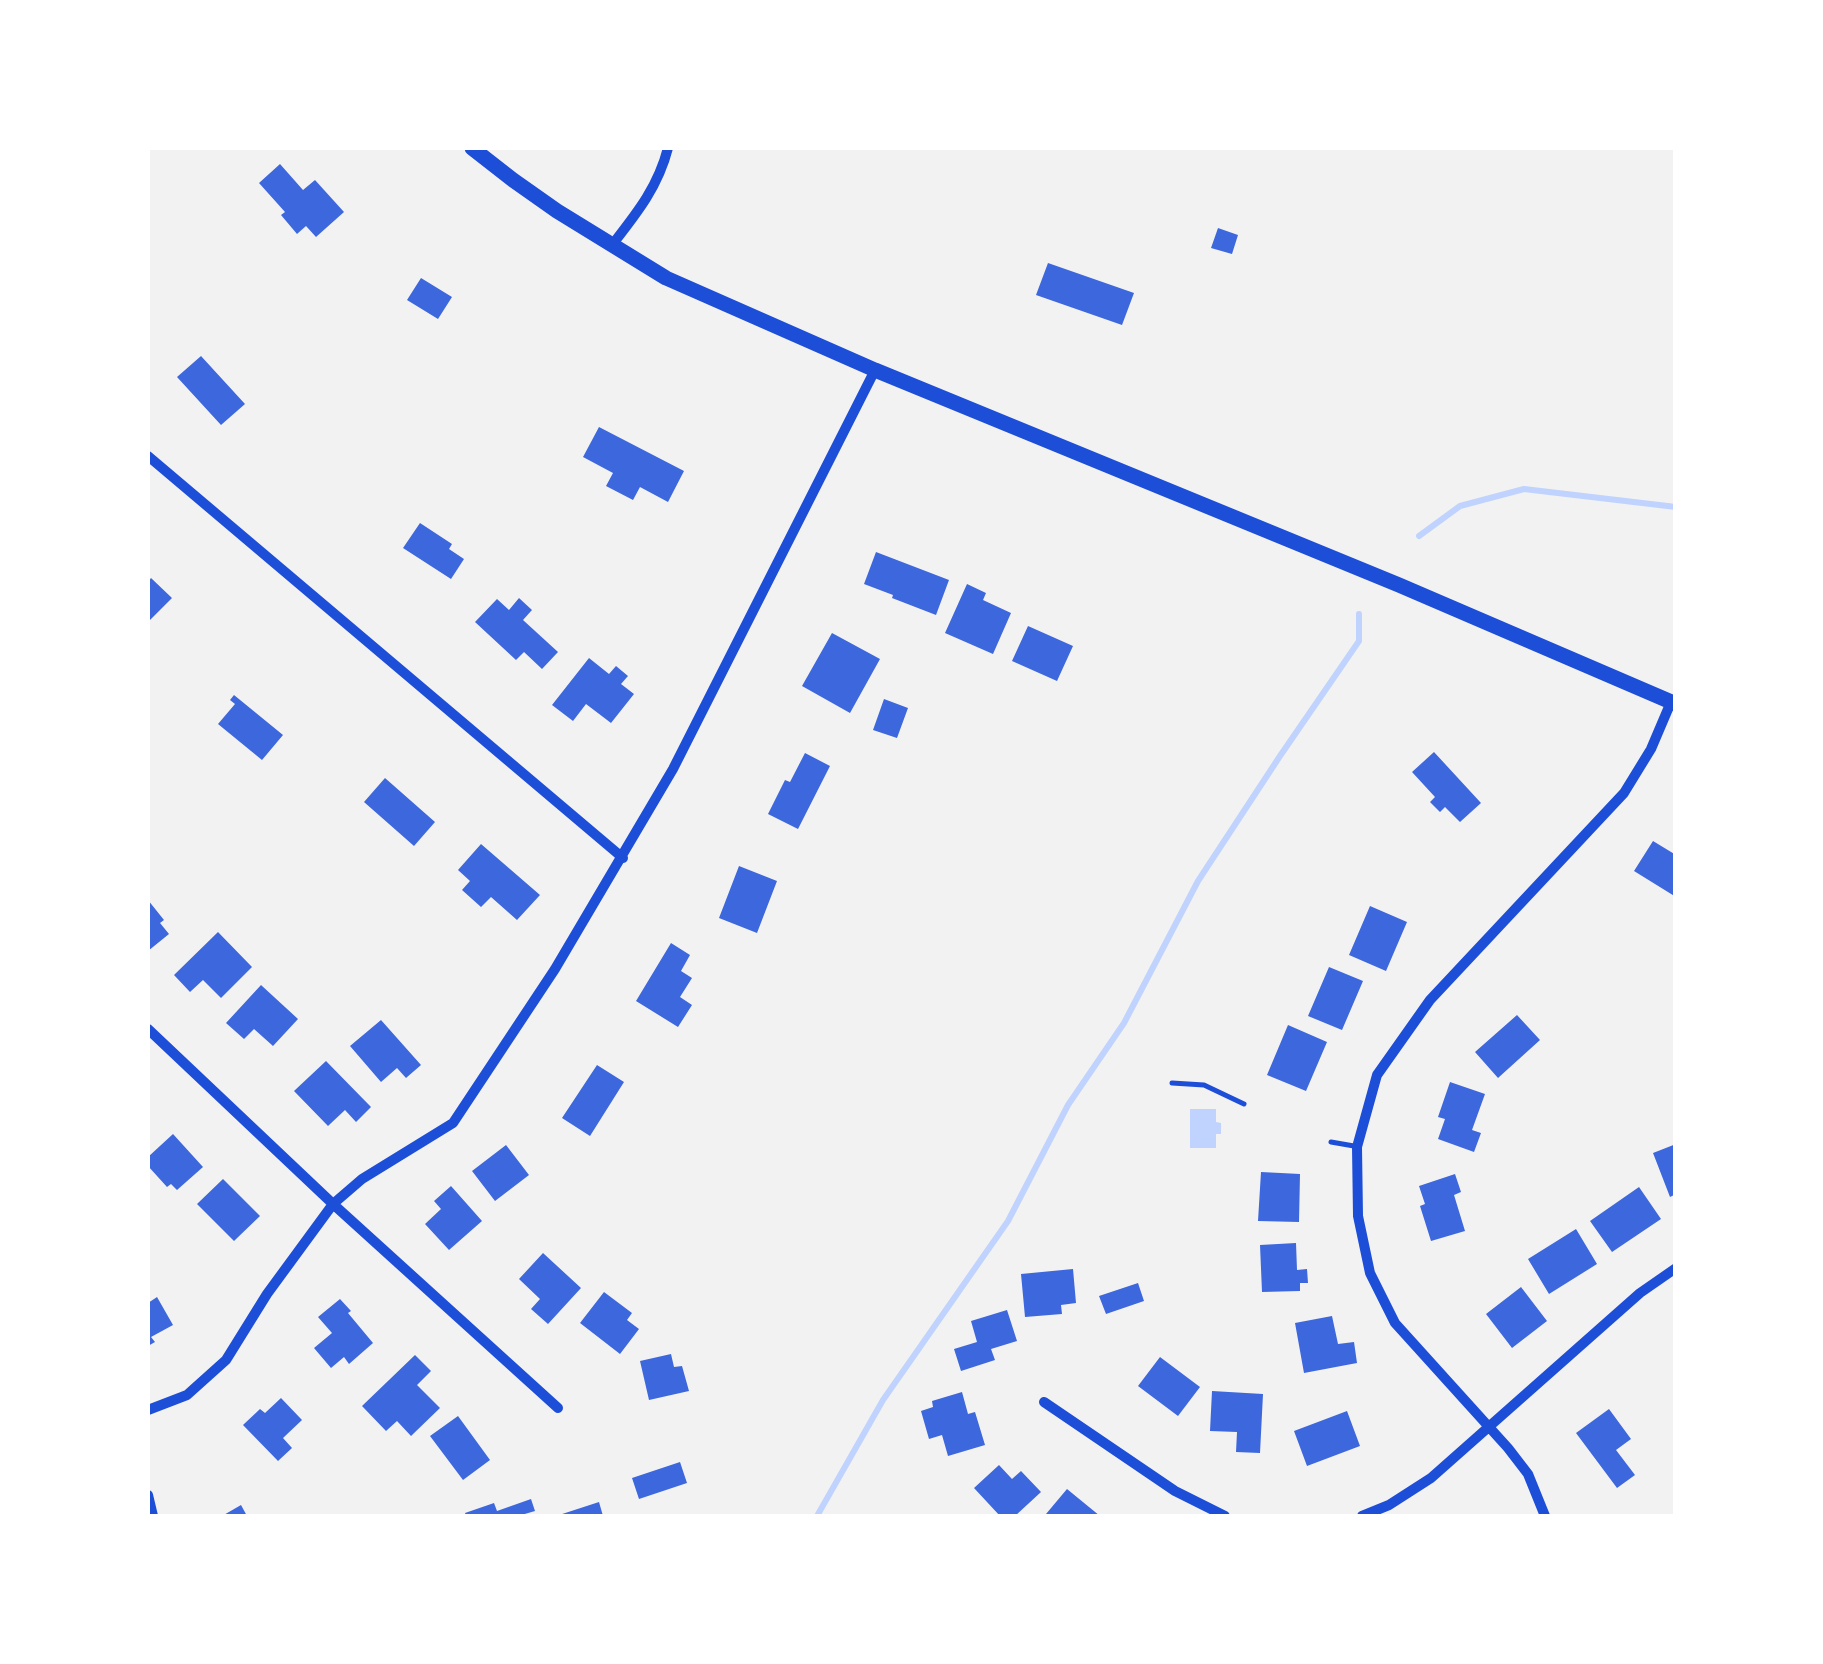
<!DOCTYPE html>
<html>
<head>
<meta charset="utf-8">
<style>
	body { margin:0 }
	#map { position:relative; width:1823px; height:1664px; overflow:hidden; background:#f2f2f2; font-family:Figtree,sans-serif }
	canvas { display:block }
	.frame { position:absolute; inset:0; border:150px solid #fff; pointer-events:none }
</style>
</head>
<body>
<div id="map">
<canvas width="1823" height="1664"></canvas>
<div class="frame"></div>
</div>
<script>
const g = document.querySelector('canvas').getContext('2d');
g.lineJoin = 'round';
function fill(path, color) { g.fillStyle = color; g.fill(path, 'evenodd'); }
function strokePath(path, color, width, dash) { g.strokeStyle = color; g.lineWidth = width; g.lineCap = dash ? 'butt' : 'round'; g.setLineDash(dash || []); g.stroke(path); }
fill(new Path2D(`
	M1190,1109h26v13l5,1v11h-5v14h-26z`), '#bfd3fe');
strokePath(new Path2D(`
	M1419,536l41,-30 64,-17 152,18
	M817,1516l66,-116 125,-179 60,-116 56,-82 74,-142 82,-125 79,-115v-27`), '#bfd3fe', 6);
fill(new Path2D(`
	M280,164l23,26 12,-10 29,32 -28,25 -10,-11 -9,8 -16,-19 4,-3 -26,-29z
	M1218,228l20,7 -6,19 -21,-6z
	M1048,263l86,30 -12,32 -86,-30z
	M421,278l31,19 -14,22 -31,-19z
	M201,356l44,48 -24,21 -44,-48z
	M599,427l85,44 -16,31 -28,-15 -7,13 -27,-14 7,-13 -30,-16z
	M420,523l32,21 -3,5 15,10 -13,20 -48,-31z
	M876,552l73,28 -13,35 -44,-17 1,-3 -29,-11z
	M151,578l21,20 -24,24v-40z
	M967,584l19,9 -3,7 28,13 -18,41 -48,-21z
	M519,598l13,12 -9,10 35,32 -16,17 -18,-17 -8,8 -41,-38 22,-23 12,11z
	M1028,626l45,20 -16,35 -45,-20z
	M832,633l48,26 -30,54 -48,-27z
	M589,658l20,16 7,-8 12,10 -7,8 13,10 -23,29 -25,-19 -13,17 -21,-16z
	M234,695l49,40 -21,25 -44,-36 17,-20 -5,-4z
	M884,699l24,9 -11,30 -24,-8z
	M1434,752l47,51 -21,19 -15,-15 -5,5 -10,-10 5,-5 -23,-25z
	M805,753l25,13 -32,63 -30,-15 17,-34 5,2z
	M385,778l50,44 -21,24 -50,-44z
	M1653,841l23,14v42l-42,-26z
	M481,844l59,51 -23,25 -26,-23 -10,10 -19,-17 8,-9 -12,-11z
	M739,866l38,15 -20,52 -38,-15z
	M148,900l16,20 -4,3 9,11 -21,17z
	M1370,906l37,16 -21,49 -37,-16z
	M218,932l34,35 -31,31 -18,-18 -13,12 -16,-17z
	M671,943l19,12 -9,16 11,7 -12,19 12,8 -14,22 -42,-26z
	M1329,967l34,14 -21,49 -34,-14z
	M261,985l37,34 -25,27 -19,-17 -10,10 -18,-16z
	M1517,1015l23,25 -42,38 -23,-26z
	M381,1020l40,45 -15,13 -9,-10 -16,14 -31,-36z
	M1288,1025l39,17 -21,49 -39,-16z
	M326,1061l45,46 -15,15 -11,-12 -17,16 -34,-35z
	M597,1065l27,17 -34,54 -28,-18z
	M1450,1082l35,12 -13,36 9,3 -7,19 -36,-13 7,-20 -7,-2z
	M173,1134l30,33 -26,23 -6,-6 -4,3 -19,-21v-9z
	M1676,1144v50l-6,3 -17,-44z
	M506,1145l23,30 -34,26 -23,-30z
	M1261,1172l39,2 -1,48 -41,-1z
	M1455,1174l6,18 -7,3 11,36 -34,10 -11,-35 5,-2 -6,-18z
	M223,1179l37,37 -26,25 -37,-37z
	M451,1186l31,35 -33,29 -24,-26 16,-15 -7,-8z
	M1639,1187l22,32 -49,33 -22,-31z
	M1576,1229l21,35 -48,30 -21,-35z
	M1296,1243l1,27 10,-1 1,14h-8v8l-38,1 -2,-47z
	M543,1253l38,35 -33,36 -17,-15 9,-10 -21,-20z
	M1073,1269l3,34 -15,2 1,9 -37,3 -4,-43z
	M1138,1283l6,18 -38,13 -7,-18z
	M1521,1287l26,34 -35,27 -26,-34z
	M604,1292l28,21 -5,7 12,9 -19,25 -40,-31z
	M157,1297l16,28 -22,12 4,5 -7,4v-43z
	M340,1299l11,12 -3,2 25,30 -24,21 -5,-7 -13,11 -17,-20 18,-15 -14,-16z
	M1007,1310l10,31 -26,8 4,11 -34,11 -7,-22 23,-7 -6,-21z
	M1332,1316l6,28 16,-2 3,21 -53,10 -9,-50z
	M671,1354l3,13 8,-1 7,25 -40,9 -9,-39z
	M415,1355l16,16 -14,14 23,23 -29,28 -14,-15 -11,10 -24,-25z
	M1160,1357l40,30 -22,29 -40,-30z
	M1212,1391l51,3 -3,59 -24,-1 1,-20 -27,-1z
	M962,1392l6,22 7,-2 10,33 -37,11 -6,-21 -13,4 -8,-28 12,-4 -1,-6z
	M281,1398l21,22 -19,18 9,10 -14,13 -35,-36 17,-16 5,4z
	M1609,1409l22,30 -15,11 19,25 -18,13 -41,-55z
	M1347,1411l13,35 -53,20 -13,-35z
	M458,1416l32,44 -27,20 -33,-44z
	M680,1462l7,21 -48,16 -7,-21z
	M999,1465l13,14 9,-8 20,21 -26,24h-15l-26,-28z
	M1067,1489l33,27h-51l-3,-2z
	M531,1499l4,12 -17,5h-52l-1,-3 29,-10 3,8z
	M599,1502l4,14h-47z
	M241,1505l6,11h-25z`), '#3d67dc');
strokePath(new Path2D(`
	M1172,1083l32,2 40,19
	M1331,1142l23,4`), '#1d4ed8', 5);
strokePath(new Path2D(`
	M612,245c25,-32 46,-58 56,-97
	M148,456l475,402
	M148,1029l185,175 225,204
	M1044,1402l131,89 50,25
	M148,1410l39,-15 39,-35 41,-66 66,-90 29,-25 91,-56 102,-154 118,-200 202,-399
	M148,1495l5,21
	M1362,1516l27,-11 42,-27 209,-185 36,-25
	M1545,1516l-17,-42 -20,-26 -113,-125 -25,-50 -12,-57 -1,-69 20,-72 53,-75 194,-207 27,-44 20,-47`), '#1d4ed8', 10);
strokePath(new Path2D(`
	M472,148l41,32 44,31 109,67 209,92 524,215 277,119`), '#1d4ed8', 15);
</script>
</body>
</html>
